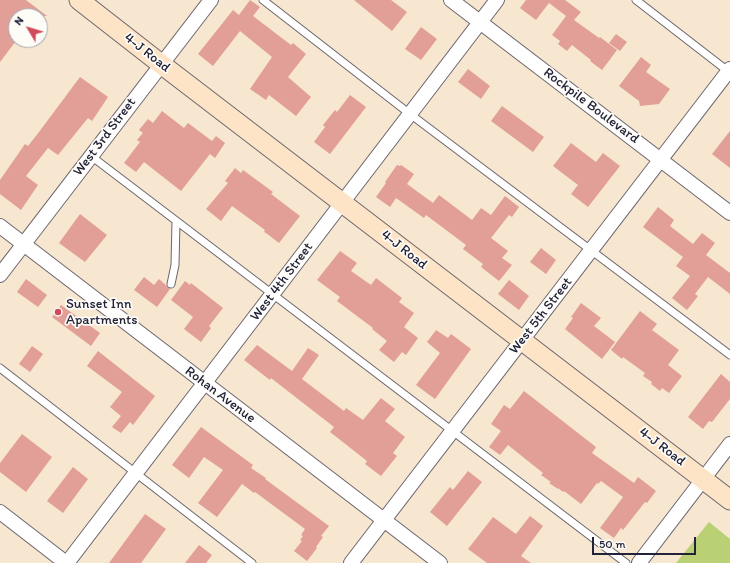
<!DOCTYPE html>
<html>
<head>
<meta charset="utf-8">
<style>
	body { margin:0 }
	#map { position:relative; width:730px; height:563px; overflow:hidden; background:#f7e6d0; font-family:Itim,sans-serif }
	canvas { display:block }
	.north { position:absolute; left:8px; top:8px; width:40px; height:40px; box-sizing:border-box; background:#fdfcf7; border:1px solid #a5a5ac; border-radius:50%; rotate:308deg; font-size:11px; font-weight:700; line-height:16px; text-align:center; color:#22223b }
	.north::after { content:''; display:block; margin:auto; width:14px; height:18px; background:#d1495b; clip-path:polygon(50% 0,100% 100%,50% 72%,0 100%) }
	.scale { position:absolute; left:592px; top:537px; width:104px; height:18px; box-sizing:border-box; border:2px solid #22223b; border-top:0; padding-left:5px; font-size:12px; line-height:14px; white-space:nowrap; color:#22223b; -webkit-text-stroke:3px #fdfcf7; paint-order:stroke }
</style>
</head>
<body>
<div id="map">
<canvas width="730" height="563"></canvas>
<div class="north">N</div>
<div class="scale">50 m</div>
</div>
<script>
const g = document.querySelector('canvas').getContext('2d');
g.lineJoin = 'round';
function fill(path, color) { g.fillStyle = color; g.fill(path, 'evenodd'); }
function strokePath(path, color, width, dash) { g.strokeStyle = color; g.lineWidth = width; g.lineCap = dash ? 'butt' : 'round'; g.setLineDash(dash || []); g.stroke(path); }
function label(font, color, halo, rows, align = 'center') {
  g.font = font + ' Itim,sans-serif'; g.lineWidth = 3.5; g.setLineDash([]); g.textBaseline = 'middle'; g.strokeStyle = halo; g.fillStyle = color; for (const [text, x, y, turn = 0] of rows) {
    g.save(); g.translate(x, y); g.rotate((+turn || 0) * Math.PI / 180); g.textAlign = isNaN(turn) ? turn : align; if (halo) g.strokeText(text, 0, 0); g.fillText(text, 0, 0); g.restore();
  }
}
fill(new Path2D(`
	M709,522l21,17v24h-54z`), '#b9d074');
fill(new Path2D(`
	M0,0h26l21,16h-31v25l-16,21z
	M250,0l10,7 -7,9 38,29 2,-2 13,11 -18,23 23,20 -15,19 -27,-21 -3,5 -16,-11 22,-32 -32,-26 -27,35 -15,-12 35,-44 6,5z
	M354,0h37l16,12 -15,19z
	M526,0h39l16,12 -7,8 25,18 1,-1 17,13 -15,20 -12,-9 1,-1 -19,-15 -5,6 -9,-7 2,-3 -8,-6 14,-19 -17,-13 -13,17 -16,-12z
	M421,27l16,12 -16,21 -16,-11z
	M616,34l11,8 -7,9 -11,-8z
	M641,57l10,8 -5,7 24,17 -11,15 -19,2 -1,-5 -20,-15z
	M468,69l22,17 -9,13 -23,-17z
	M80,77l28,20 -16,24 -4,-3 -30,37 -10,-7 -22,28 12,9 -17,25 -21,-16v-14l25,-36 3,2 11,-14z
	M350,95l16,12 -36,47 -16,-12 11,-15 -2,-2 12,-15 2,2z
	M502,106l42,31 -11,15 -42,-31z
	M162,111l22,17 4,-5 24,18 4,-5 9,7 -10,15 -5,-4 -29,37 -37,-29 -8,10 -12,-9 16,-21 -3,-2 6,-7 -4,-3 9,-11 5,4z
	M730,131v37l-18,-14z
	M571,143l25,19 7,-9 17,13 -32,41 -17,-13 7,-9 -25,-19z
	M397,165l3,1 1,-1 13,9 -7,10 26,19 6,-8 33,25 9,-12 10,7 14,-19 14,11 -7,10 -3,-2 -18,23 17,13 -6,7 10,7 -13,16 -18,-14 2,-3 -20,-15 3,-4 -40,-30 -2,3 -28,-20 -6,9 -14,-10 10,-14 -1,-1z
	M235,168l6,5 2,-3 30,22 -2,2 29,22 -21,27 -13,-10 -2,-1 1,-2 -33,-24 -11,15 -15,-12 22,-26 -3,-2z
	M658,207l16,13 -4,6 23,18 9,-11 13,10 -9,12 24,18v21l-22,-17 -13,17 3,2 -11,14 -15,-12 18,-22 -14,-10 7,-9 -40,-30z
	M80,214l27,21 -22,27 -26,-19z
	M541,248l15,12 -10,14 -16,-12z
	M340,251l17,12 -6,8 20,14 5,-7 26,20 -3,4 15,11 -10,14 14,11 -12,17 -4,-3 -8,10 -15,-12 8,-9 -15,-12 1,-1 -36,-27 3,-4 -23,-17z
	M144,277l10,8 5,-6 11,10 -13,18 -23,-17z
	M26,279l21,16 -9,12 -21,-15z
	M509,280l20,16 -10,14 -21,-16z
	M185,281l5,4 1,-2 32,25 -14,18 2,2 -10,14 -17,-13 9,-12 -22,-17z
	M581,303l20,15 -7,8 21,16 -13,17 -37,-30 8,-11 -2,-1z
	M61,305l39,28 -9,13 -39,-29z
	M640,311l17,13 -5,6 27,20 -11,15 14,11 -13,17 -7,-5 -2,3 -9,-7 1,-2 -9,-6 2,-3 -22,-16 -1,2 -11,-9z
	M436,330l12,8 3,-4 20,15 -36,50 -19,-14 24,-32 -13,-11z
	M257,345l35,26 16,-23 11,7 -17,24 42,32 2,-3 17,12 18,-22 14,11 -10,12 20,16 -12,16 4,3 -16,20 -16,-12 2,-3 -37,-29 4,-5 -63,-49 -1,2 -26,-20z
	M32,346l11,8 -13,18 -11,-8z
	M98,351l57,45 -22,29 -3,-3 -9,11 -9,-6 9,-11 -11,-9 12,-15 -35,-26z
	M721,374l9,8v17l-18,23 -3,-1 -6,8 -15,-12z
	M524,391l72,56 -4,6 42,30 4,-6 18,14 -9,12 -2,-1 -22,28 -2,-2 -7,10 -14,-10 23,-31 -22,-16 -3,3 -1,-1 -16,21 -17,-13 -1,1 -5,-4v1l-9,-6 2,-1 -10,-7 2,-2 -35,-28 -8,10 -11,-8 12,-16 -10,-7 13,-19 6,4z
	M201,427l52,38 -2,3 15,10 -1,1 64,47 -8,10 2,1 -7,10 1,1 -10,13 -13,-10 8,-10 -2,-1 3,-4 -2,-1 4,-6 -50,-37 -1,1 -12,-9 -25,33 -19,-14 25,-33 -19,-13 -15,21 -17,-13z
	M22,434l30,23 -26,35 -26,-20v-9z
	M73,467l15,12 -25,34 -16,-12z
	M468,471l14,11 -35,44 -17,-14 20,-25 3,3z
	M145,514l21,15 -25,34h-32z
	M530,516l13,10 -22,30 10,7h-44l-19,-14 25,-32 23,17z
	M199,545l13,10 -6,8h-21z`), '#e19f97');
const lane = new Path2D(`
	M263,0l147,114 320,241
	M636,0l93,72
	M91,156l535,407
	M171,284l4,-19 1,-44
	M0,368l252,195`);
const street = new Path2D(`
	M451,0l279,213
	M0,226l440,337
	M0,275l211,-275
	M0,512l66,51
	M67,563l430,-563
	M351,563l379,-494
	M639,563l91,-119`);
const secondary = new Path2D(`
	M79,0l82,64 569,436`);
strokePath(lane, '#6d676f', 9);
strokePath(street, '#6d676f', 16);
strokePath(secondary, '#6d676f', 21);
strokePath(lane, '#fff', 7);
strokePath(street, '#fff', 14);
strokePath(secondary, '#fee4c6', 19);
for (const [x, y, r, color] of [
	[58,312,4,"#d1495b"]
]) { const dot = new Path2D(); dot.arc(x, y, r, 0, 2 * Math.PI); g.fillStyle = color; g.fill(dot); strokePath(dot, '#fdfcf7', 1.5); }
label('14px', '#22223b', '#fdfcf7', [
	["4-J Road",147,53,38],
	["Rockpile Boulevard",591,106,37],
	["West 3rd Street",105,137,-53],
	["4-J Road",404,250,38],
	["West 4th Street",282,282,-53],
	["West 5th Street",541,316,-52],
	["Rohan Avenue",220,395,37],
	["4-J Road",662,447,37]
]);
label('14px', '#22223b', '#fdfcf7', [
	["Sunset Inn",66,304],
	["Apartments",66,320]
], 'left');
</script>
</body>
</html>
